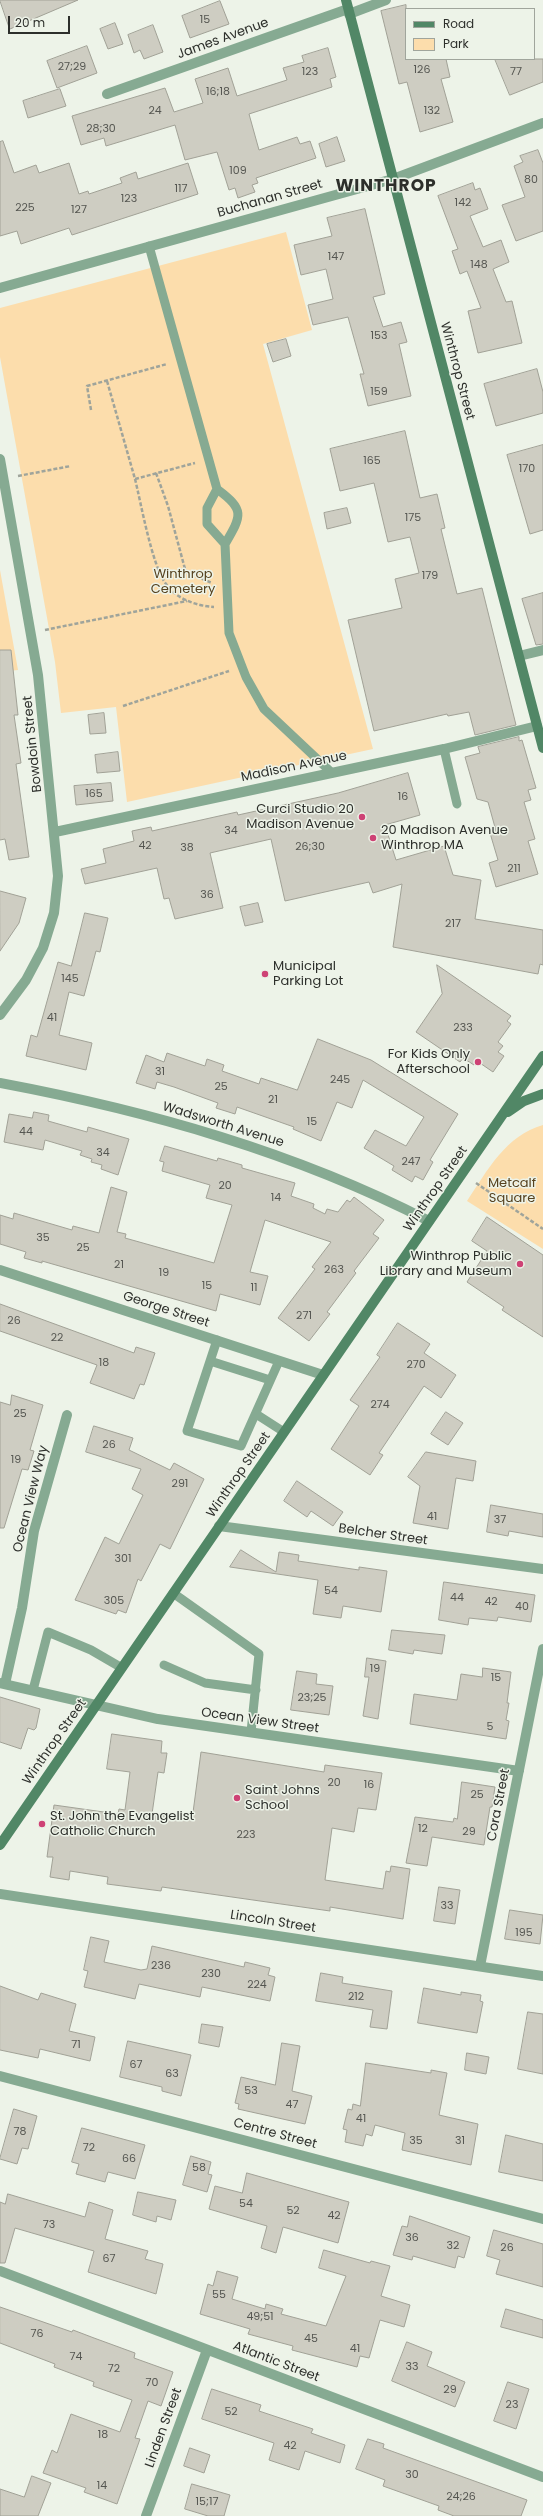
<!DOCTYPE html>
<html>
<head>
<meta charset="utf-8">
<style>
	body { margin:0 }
	#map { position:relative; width:543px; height:2516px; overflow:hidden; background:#edf3e8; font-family:Poppins,sans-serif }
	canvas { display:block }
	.legend { position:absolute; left:405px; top:8px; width:130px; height:52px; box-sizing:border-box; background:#edf3e8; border:1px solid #a0a59c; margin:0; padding:5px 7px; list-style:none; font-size:12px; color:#2d2f2b }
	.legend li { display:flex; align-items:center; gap:8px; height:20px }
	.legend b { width:20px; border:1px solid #a0a59c }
	.scale { position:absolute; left:8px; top:16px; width:62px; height:18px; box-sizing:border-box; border:2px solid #2d2f2b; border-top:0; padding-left:5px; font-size:12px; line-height:14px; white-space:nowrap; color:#2d2f2b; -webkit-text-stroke:3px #edf3e8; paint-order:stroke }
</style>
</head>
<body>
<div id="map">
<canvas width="543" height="2516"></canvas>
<ul class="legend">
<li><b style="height:5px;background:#518766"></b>Road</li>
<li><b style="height:11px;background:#fcddac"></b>Park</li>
</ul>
<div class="scale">20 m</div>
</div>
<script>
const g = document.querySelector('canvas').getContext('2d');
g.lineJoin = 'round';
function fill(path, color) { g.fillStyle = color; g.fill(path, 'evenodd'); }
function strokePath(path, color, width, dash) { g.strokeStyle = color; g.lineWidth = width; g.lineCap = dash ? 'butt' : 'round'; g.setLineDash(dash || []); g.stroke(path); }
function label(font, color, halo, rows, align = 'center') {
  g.font = font + ' Poppins,sans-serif'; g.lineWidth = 3; g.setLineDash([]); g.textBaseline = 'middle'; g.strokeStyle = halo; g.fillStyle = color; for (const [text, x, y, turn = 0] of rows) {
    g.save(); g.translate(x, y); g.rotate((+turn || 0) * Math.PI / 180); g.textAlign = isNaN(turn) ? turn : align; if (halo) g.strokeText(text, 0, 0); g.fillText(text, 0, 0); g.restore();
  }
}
fill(new Path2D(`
	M286,232l26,98 -49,14 110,405 -246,53 -11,-95 -55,6 -6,-51 -55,-305v-49z
	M0,570l18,100 -18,2z
	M543,1125v124l-76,-48c20,-30 39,-66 76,-76z`), '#fcddac');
const building = new Path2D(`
	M0,0h78l-68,29z
	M220,1l9,23 -39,14 -8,-22z
	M406,5v54h40l4,18 -9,2 12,43 -33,10 -13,-50 -8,2 -18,-73z
	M115,23l8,21 -15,5 -8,-20z
	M153,25l10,27 -19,7 -4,-9 -6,3 -6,-18z
	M87,46l10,27 -40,15 -10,-27z
	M328,48l8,29 -6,2 2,8 -83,27 10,36 38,-13 3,7 10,-3 6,17 -60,20 2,5 -6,2 3,7 -17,6 -3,-10 -6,2 -12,-38 -32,8 -10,-35 -69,21 -2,-8 -23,7 -9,-29 93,-28 9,24 29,-9 -8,-24 33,-11 9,28 50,-16 -4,-12 21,-6 -2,-6z
	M495,59h48v23l-33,13z
	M60,89l6,17 -38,12 -5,-17z
	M337,137l8,24 -19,6 -7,-23z
	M3,141l11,32 22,-8 3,8 30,-10 10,31 9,-3 1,3 33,-11 -2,-5 16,-6 2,7 50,-16 10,31 -126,41 -3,-7 -48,16 -4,-13 -17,5v-94z
	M538,150l5,13v68l-27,10 -14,-36 23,-8 -11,-31 9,-4 -3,-6z
	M473,183l2,7 5,-2 8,21 -18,7 13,31 18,-7 8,22 -16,7 13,33 6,-1 10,42 -44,10 -10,-42 13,-3 -14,-37 -7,3 -8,-23 6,-2 -20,-53z
	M365,209l20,85 -12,3 10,30 18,-5 6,20 -8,2 12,52 -43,10 -8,-32h4l-16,-57 -35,8 -5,-20 25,-6 -7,-30 -25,6 -7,-30 38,-9 -5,-18z
	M286,339l5,17 -18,6 -6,-18z
	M537,369l6,23v21l-47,13 -12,-42z
	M405,431l15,67 17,-4 8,34 -4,1 16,65 25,-6 34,137 -41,10 -6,-23 -21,4 -1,-2 -73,17 -26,-111 54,-12 -7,-29 24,-6 -9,-36 -22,5 -14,-59 -34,8 -10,-42z
	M543,445v85l-13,4 -23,-79z
	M347,508l4,15 -24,6 -3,-16z
	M543,593v51l-7,1 -14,-46z
	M0,650h11l7,65h-4l7,48 -5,1 13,93 -20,3 -4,-21 -5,1z
	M104,713l2,20 -16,1 -2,-19z
	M519,737v4l3,-1 14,48 -8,2 3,10 -7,2 11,37 -7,2 10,33 -42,13 -7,-24 9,-3 -8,-27 6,-2 -8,-29 -11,-3 -12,-42 15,-4 -2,-6z
	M118,752l2,19 -23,2 -2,-18z
	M408,773l12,42 -35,10 11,35 48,-14 9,29 28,5 -6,39 68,11v35l-3,-1 -2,10 -145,-27 9,-63 -29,9 -4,-11 -84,19 -14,-62 -61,14 13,55 -48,11 -6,-21 -5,1 -7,-31 -72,16 -4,-15 25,-6 -3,-14 31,-8 -2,-10 19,-4 1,4 85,-19 1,3 100,-22z
	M111,783l2,18 -37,4 -2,-19z
	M0,891l26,7 -7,25 -19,28z
	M258,903l5,19 -18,4 -5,-19z
	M85,913l23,5 -8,34 -4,-1 -12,45 -15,-4 -10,43 33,8 -6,27 -60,-14 5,-21 6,2 21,-75 13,4z
	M437,965l74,51 -4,5 4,3 -13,18 5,4 -5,6 6,4 -11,16 -16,-11 -3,4 -11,-7 -3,4 -44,-30 26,-38z
	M318,1039l53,21 87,54 -28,46 3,2 -10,18 -8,-4 -3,6 -20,-12 2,-4 -30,-18 11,-18 31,16 18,-29 -61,-37 -11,28 -15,-6 -16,39 -28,-12 1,-2 -57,-20 -2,7 -19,-6 2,-5 -44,-16 -17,-5 -2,7 -19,-6 10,-28 18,7 3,-9 38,13 2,-7 17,6 -2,6 37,13 2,-6 36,12z
	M34,1112l15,3 -1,6 39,11 1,-5 41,12 -11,36 -17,-6 1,-4 -11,-3 1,-3 -12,-4 2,-4 -37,-11 -2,10 -39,-8 5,-28 23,4z
	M165,1146l52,15 1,-3 24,7v3l53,15 -4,13 23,8 -1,4 12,6 2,-5 11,3 9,-12 3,2 4,-5 30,23 -11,14 6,4 -25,33 2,2 -29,39 3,2 -21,27 -31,-23 37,-49 -3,-2 19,-25 -66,-22 -15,52 18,4 -8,29 -40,-11 -4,17 -174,-50v2l-18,-5 2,-6 -26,-8v-29l13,4 1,-6 58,17 1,-4 26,7 12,-46 16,5 -10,40 9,2 -1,4 89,25 18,-58 -26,-7 4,-13 -48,-14 2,-9 -4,-1z
	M487,1217l56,38v82l-41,-27 2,-3 -37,-25 20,-31 -15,-10z
	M0,1304l134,49 2,-6 19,6 -11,32 -4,-1 -6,15 -44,-16 7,-18 -97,-34z
	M398,1323l32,21 -6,9 32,22 -15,23 -17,-12 -45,67 4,2 -13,20 -39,-26 28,-43 -9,-6 30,-43 -3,-2z
	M12,1395l31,10 -13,45 4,1 -6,19 -6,-1 -18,59h-4v-126l10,3z
	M446,1412l17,11 -15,22 -17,-11z
	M94,1426l39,12 -4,12 41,20 4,-7 30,16 -34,70 -10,-5 -19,37 -3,-2 -12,34 -8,-3 -2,4 -41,-14 30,-63 14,7 24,-49 -11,-6 9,-20 -55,-17z
	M426,1452l50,9 -3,20 -17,-3 -8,51 -35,-6 7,-37 -12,-9z
	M297,1481l46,31 -10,14 -22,-15 -4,6 -23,-16z
	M491,1505l52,9v23l-34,-6 -1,5 -21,-4z
	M241,1550l35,22 3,-20 20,3 -1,6 61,9v-3l28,4 -6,41 -38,-6 -2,12 -28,-4 5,-34 -88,-13z
	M444,1582l91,13 -4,27 -33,-5 -1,4 -28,-3 -1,7 -29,-5z
	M392,1630l53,5 -3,19 -28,-4 -1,4 -24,-4z
	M367,1658l19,3 -8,58 -15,-3 6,-39h-4z
	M483,1668l28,4 -4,31h2l-3,17 3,1 -3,18 -96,-15 4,-30 43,6 4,-26 21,3z
	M297,1671l20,3 -1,10 17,2 -4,29 -38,-5z
	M0,1697l40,12 -4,19 -2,2 -6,-2 -7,21 -21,-7z
	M112,1734l50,7 -1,12h6l-3,20 -6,-1 -6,42 40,6 9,-68 123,20 1,-7 57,8 -6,37 -18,-2 -4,24 -22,-4 -7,52 58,9 3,-18 4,1 1,-6 19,3 -7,50 -73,-12v4l-168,-24 -1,4 -54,-7 1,-7 -38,-6 -1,9 -19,-3 3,-20h-6l7,-52 64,9 1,-5 6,1 5,-38 -23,-3z
	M462,1782l33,5 -3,20h-2l-6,38 -52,-8 -5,29 -21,-3 9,-46 38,5 1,-4 3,1z
	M439,1887l21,3 -5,34 -21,-3z
	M510,1910l33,5 -3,29 -35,-5z
	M91,1937l18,4 -5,21 37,8 6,-1 5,-23 92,21 1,-5 25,6 -2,7 7,2 -5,24 -68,-14 -2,10 -61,-13 -4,15 -51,-12 4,-16 -4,-1z
	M321,1973l22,4 -1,6 50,8 -5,38 -17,-2 3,-17 -57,-9z
	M0,1986l38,14 3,-7 35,11 -7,27 26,6 -5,24 -50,-12 -2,9 -38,-8z
	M424,1988l37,7v-3l20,3 -1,6 3,1 -6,31 -59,-10z
	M528,2012l15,2v60l-25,-5z
	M202,2024l21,3 -4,20 -20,-4z
	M128,2041l63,14 -10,41 -19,-5v-4l-42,-10z
	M282,2043l18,3 -8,45 20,5 -7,28 -67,-15 1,-5 -4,-1 6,-26 34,8z
	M467,2053l22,4 -3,17 -21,-4z
	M366,2063l65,10v-3l16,3 -8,42 39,9 -7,41 -69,-15 3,-17 -30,-8 -3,11 -6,-2 -3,12 -18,-4 2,-12 -4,-1 5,-20 4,1 1,-6 7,2z
	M14,2109l23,7 -9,33 -6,-1 -5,16 -17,-5z
	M82,2128l63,17 -10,34 -27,-7 -3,10 -29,-8 3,-10 -7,-2z
	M506,2135l37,9v37l-44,-9z
	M191,2156l20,6 -3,12 4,1 -5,17 -24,-7z
	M247,2173l102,29 -11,41 -55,-16 -7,26 -15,-5 6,-22 -58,-17 6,-23 27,7z
	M138,2192l38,8 -5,20 -14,-4 -1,6 -23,-7z
	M8,2194l77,23 4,-15 24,8 -8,29 43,12 -3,8 18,5 -7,30 -68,-22 6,-21 -79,-23 -10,35h-5v-61l5,2z
	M410,2216l60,21 -6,21 -6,-2 -3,12 -42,-12 -1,4 -19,-5 9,-29 5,1z
	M494,2230l49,14v43l-47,-13 4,-14 -13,-4z
	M324,2250l46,13 1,-2 19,5 -9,30 29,9 -6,22 -24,-7 -11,38 -9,-2 -3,11 -65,-17 1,-4 -45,-12 2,-5 -50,-15 8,-30 5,2 4,-15 21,6 -6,22 33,10 1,-5 17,5 -2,5 45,12 20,-50 -27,-8z
	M0,2307l72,25 1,-2 21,8 41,15 -1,5 39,14 -12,34 -13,-5 -13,37 5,1 -23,65 -33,-12 2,-4 -43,-15 9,-23 5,3 14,-39 49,18 12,-32 -39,-14 1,-4 -40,-15 1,-3 -55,-21z
	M506,2309l37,11v18l-42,-11z
	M407,2342l25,10 -5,14 38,16 -10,25 -63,-26z
	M508,2382l21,7 -13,40 -22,-8z
	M212,2389l49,16 -2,6 54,18 -2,4 34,12 -5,18 -35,-12 -6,19 -30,-10 5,-17 -72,-24z
	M368,2439l16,5 -1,4 144,52 -6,16h-67l-16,-6 1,-4 -56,-20 2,-6 -29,-11z
	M190,2448l20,7 -6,18 -20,-7z
	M32,2476l19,7 -13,33h-38v-27l24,8z
	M192,2484l38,11 -6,21h-16l-23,-7z`);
fill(building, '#cecdc2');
strokePath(building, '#a1a196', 1);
strokePath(new Path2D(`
	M107,381l28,98 60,-16
	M91,410l-4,-24 80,-22
	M156,473l12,33 17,63 3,4 24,10
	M18,476l53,-10
	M135,479c6,24 17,87 31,105 10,15 31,22 48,23
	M45,630l142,-29
	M123,706l106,-35
	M476,1183l67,46`), '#9fa49b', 2.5, [4, 2]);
strokePath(new Path2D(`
	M149,246l68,243
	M225,544c17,-29 20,-34 -8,-55l-10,19v16l18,20 4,89 17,44 18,32 68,64
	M444,749l13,55
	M217,1340l-30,91 54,15 38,-85
	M210,1361l60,19
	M256,1414l28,18
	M173,1593l86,61 -8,78
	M164,1665l41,18 51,7
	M33,1690l15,-58 43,18 31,18`), '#86aa92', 9);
strokePath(new Path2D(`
	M349,14l37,-14
	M107,94l241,-85
	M0,459l38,216 20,201 -4,37 -11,35 -17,32 -26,35
	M519,656l24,-6
	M55,832l389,-83 93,-23
	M0,1083c149,28 294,69 429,138
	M0,1270l323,105
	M219,1526l324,43
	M0,1683l158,36 361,52
	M5,1684l17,-76 12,-77 33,-116
	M480,1966l63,-317
	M0,2076l543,143
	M0,2271l543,206
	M146,2516l61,-166`), '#86aa92', 10);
strokePath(new Path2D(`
	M0,288l393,-109 150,-56
	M0,1894l543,82`), '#86aa92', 10);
strokePath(new Path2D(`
	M346,0l197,748
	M508,1112l16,-11 19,-7
	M0,1845l543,-789`), '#518766', 10);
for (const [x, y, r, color] of [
	[362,817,4,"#ce4275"],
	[373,838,4,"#ce4275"],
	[265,974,4,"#ce4275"],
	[478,1062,4,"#ce4275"],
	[520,1264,4,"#ce4275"],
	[237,1798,4,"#ce4275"],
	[42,1824,4,"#ce4275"]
]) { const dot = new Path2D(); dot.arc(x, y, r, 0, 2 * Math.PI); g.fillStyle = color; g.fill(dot); strokePath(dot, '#edf3e8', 1.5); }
label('11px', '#555651', null, [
	["15",205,20],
	["27;29",72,67],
	["126",422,70],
	["123",310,72],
	["77",516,72],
	["16;18",218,92],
	["24",155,111],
	["132",432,111],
	["28;30",101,129],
	["109",238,171],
	["80",531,180],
	["117",181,189],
	["123",129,199],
	["142",463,203],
	["225",25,208],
	["127",79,210],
	["147",336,257],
	["148",479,265],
	["153",379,336],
	["159",379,392],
	["165",372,461],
	["170",527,469],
	["175",413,518],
	["179",430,576],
	["165",94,794],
	["16",403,797],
	["34",231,831],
	["42",145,846],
	["26;30",310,847],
	["38",187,848],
	["211",514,869],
	["36",207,895],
	["217",453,924],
	["145",70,979],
	["41",52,1018],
	["233",463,1028],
	["31",160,1072],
	["245",340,1080],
	["25",221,1087],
	["21",273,1100],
	["15",312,1122],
	["44",26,1132],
	["34",103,1153],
	["247",411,1162],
	["20",225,1186],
	["14",276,1198],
	["35",43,1238],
	["25",83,1248],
	["21",119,1265],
	["263",334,1270],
	["19",164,1273],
	["15",207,1286],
	["11",254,1288],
	["271",304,1316],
	["26",14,1321],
	["22",57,1338],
	["18",104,1363],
	["270",416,1365],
	["274",380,1405],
	["25",20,1414],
	["26",109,1445],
	["19",16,1460],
	["291",180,1484],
	["41",432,1517],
	["37",500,1520],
	["301",123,1559],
	["54",331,1591],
	["44",457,1598],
	["305",114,1601],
	["42",491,1602],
	["40",522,1607],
	["19",375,1669],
	["15",496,1678],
	["23;25",312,1698],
	["5",490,1727],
	["20",334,1783],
	["16",369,1785],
	["25",477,1795],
	["12",423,1829],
	["29",469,1832],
	["223",246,1835],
	["33",447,1906],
	["195",524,1933],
	["236",161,1966],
	["230",211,1974],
	["224",257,1985],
	["212",356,1997],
	["71",76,2045],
	["67",136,2065],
	["63",172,2074],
	["53",251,2091],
	["47",292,2105],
	["41",361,2119],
	["78",20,2132],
	["35",416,2141],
	["31",460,2141],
	["72",89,2148],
	["66",129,2159],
	["58",199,2168],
	["54",246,2204],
	["52",293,2211],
	["42",334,2216],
	["73",49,2225],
	["36",412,2238],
	["32",453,2246],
	["26",507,2248],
	["67",109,2259],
	["55",219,2295],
	["49;51",260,2317],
	["76",37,2334],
	["45",311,2339],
	["41",355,2349],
	["74",76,2357],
	["33",412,2367],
	["72",114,2369],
	["70",152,2383],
	["29",450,2390],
	["23",512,2405],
	["52",231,2412],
	["18",103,2435],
	["42",290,2446],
	["30",412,2475],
	["14",102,2486],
	["24;26",461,2497],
	["15;17",207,2502]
]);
label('13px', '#2d2f2b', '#edf3e8', [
	["James Avenue",223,39,-20],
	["Buchanan Street",270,199,-16],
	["Winthrop Street",457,371,75],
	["Bowdoin Street",33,744,-96],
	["Madison Avenue",294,767,-12],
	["Wadsworth Avenue",223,1125,17],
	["Winthrop Street",436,1189,-55],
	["George Street",166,1310,18],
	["Winthrop Street",239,1475,-55],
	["Ocean View Way",31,1499,-76],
	["Belcher Street",383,1535,8],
	["Ocean View Street",260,1721,8],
	["Winthrop Street",55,1742,-55],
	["Cora Street",499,1805,-79],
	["Lincoln Street",273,1922,9],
	["Centre Street",275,2134,15],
	["Atlantic Street",276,2362,21],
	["Linden Street",164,2428,-70]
]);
label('13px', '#56421f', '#edf3e8', [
	["Winthrop",183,575],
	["Cemetery",183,590],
	["Metcalf",512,1184],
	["Square",512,1199]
]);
label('13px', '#2d2f2b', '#edf3e8', [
	["Curci Studio 20",354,810,"right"],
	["Madison Avenue",354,825,"right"],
	["20 Madison Avenue",381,831],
	["Winthrop MA",381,846],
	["Municipal",273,967],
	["Parking Lot",273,982],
	["For Kids Only",470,1055,"right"],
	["Afterschool",470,1070,"right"],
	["Winthrop Public",512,1257,"right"],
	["Library and Museum",512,1272,"right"],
	["Saint Johns",245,1791],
	["School",245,1806],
	["St. John the Evangelist",50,1817],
	["Catholic Church",50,1832]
], 'left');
g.letterSpacing = '1px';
label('bold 17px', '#2d2f2b', '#edf3e8', [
	["WINTHROP",386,187]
]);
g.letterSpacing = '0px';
</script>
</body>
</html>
